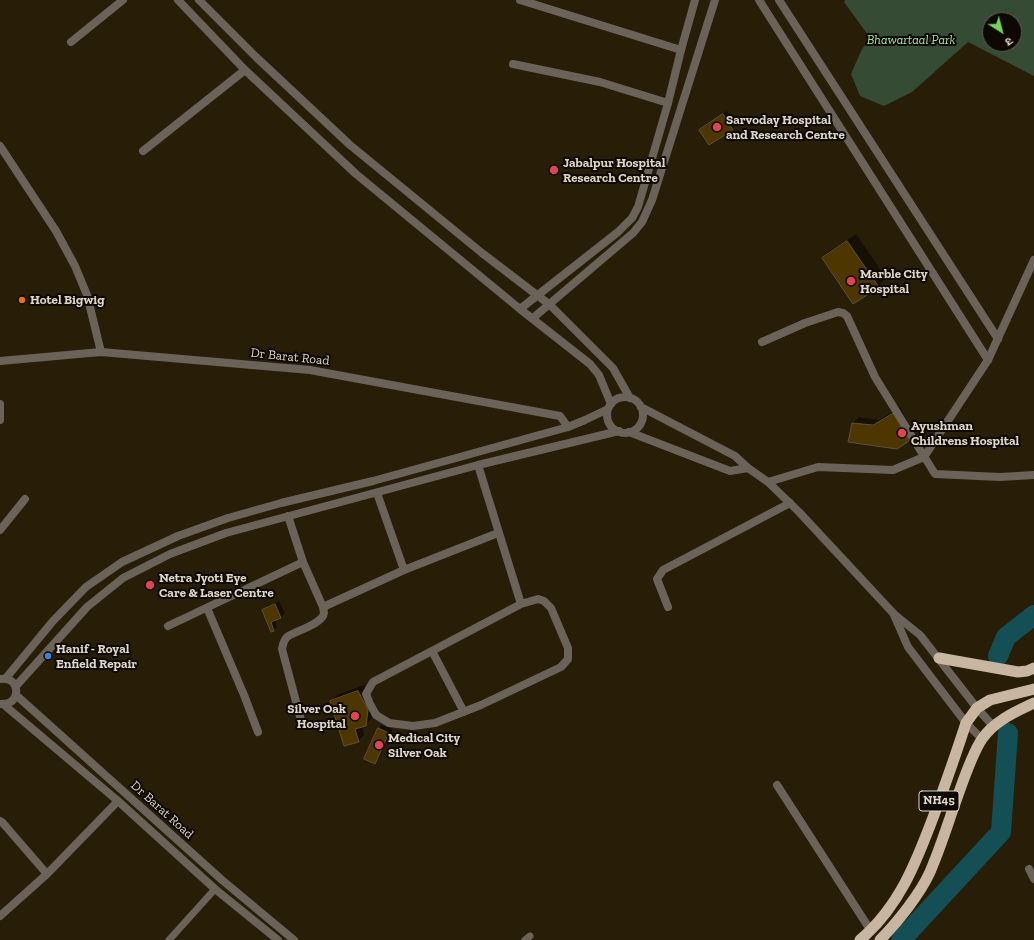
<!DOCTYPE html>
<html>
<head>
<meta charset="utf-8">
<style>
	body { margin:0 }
	#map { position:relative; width:1034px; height:940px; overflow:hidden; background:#281e07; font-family:"Zilla Slab","Noto Sans Devanagari",serif }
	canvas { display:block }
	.north { position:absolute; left:982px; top:12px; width:40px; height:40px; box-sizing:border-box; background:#0d0902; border:1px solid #615b52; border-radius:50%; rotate:144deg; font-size:11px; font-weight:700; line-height:16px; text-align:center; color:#ded6c9 }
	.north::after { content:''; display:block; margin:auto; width:14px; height:18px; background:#74d25c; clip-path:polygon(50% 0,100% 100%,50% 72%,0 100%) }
</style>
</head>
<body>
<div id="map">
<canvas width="1034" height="940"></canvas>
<div class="north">उ</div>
</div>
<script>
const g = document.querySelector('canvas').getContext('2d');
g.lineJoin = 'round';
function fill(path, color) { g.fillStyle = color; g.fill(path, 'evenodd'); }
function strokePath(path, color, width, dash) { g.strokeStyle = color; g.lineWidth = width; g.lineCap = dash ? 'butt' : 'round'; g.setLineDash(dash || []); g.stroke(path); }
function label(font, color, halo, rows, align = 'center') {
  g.font = font + ' "Zilla Slab",serif'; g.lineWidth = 4; g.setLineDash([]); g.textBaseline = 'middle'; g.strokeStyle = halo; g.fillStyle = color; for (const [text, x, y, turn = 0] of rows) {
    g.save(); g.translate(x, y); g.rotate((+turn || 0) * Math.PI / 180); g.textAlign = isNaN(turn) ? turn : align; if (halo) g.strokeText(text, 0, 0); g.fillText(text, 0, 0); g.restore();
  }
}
fill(new Path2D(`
	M845,0h189v76l-66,-34 -56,50 -28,14 -24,-10 -9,-22 11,-25 9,-10 -27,-37zM990,20h24v24h-24z`), '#354b34');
fill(new Path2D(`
	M727,111l9,14 -26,19 -10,-14z
	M856,234l30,44 -8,8 -55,-28 8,-8z
	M900,407l14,27 -6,6 -59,1 4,-18 6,-6 20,3z
	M279,601l6,12 -4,4 -6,3 2,7 -3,3 -11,-20 4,-4z
	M364,685l10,18 -3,16 -6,6 -3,1 2,9 -6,6 -27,-40 6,-6z
	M382,725l11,4 -14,30 -4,4 4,-35z`), '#0007');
strokePath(new Path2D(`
	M998,656l8,-19 28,-22
	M901,940l100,-108 7,-99`), '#134f55', 20);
const building = new Path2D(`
	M723,114l10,16 -24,15 -10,-15z
	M847,241l32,46 -26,17 -31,-46z
	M894,413l15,28 -12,8 -49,-7 4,-19 21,2z
	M275,604l6,14 -10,4 3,9 -3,1 -9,-22z
	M358,691l10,19 -2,16 -11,3 4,13 -15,4 -14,-45z
	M378,728l11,5 -14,31 -11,-5z`);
fill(building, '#4d3600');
strokePath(building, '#5d513a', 1);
strokePath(new Path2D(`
	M169,940l46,-51
	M525,940l5,-4`), '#6b635a', 7);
strokePath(new Path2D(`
	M520,0l161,50
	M759,0l229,360
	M779,0l219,339
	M71,42l52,-42
	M513,64l87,18 68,21
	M0,146l56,85 19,35 12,29 14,57
	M143,151l102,-81
	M762,342l43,-19 33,-11 5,1 4,3 28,61 60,97 65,3 34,-2
	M0,361l101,-9 209,18 250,46 8,11
	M0,404v16
	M478,465l43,139
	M377,493l27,77
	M288,516l15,46 20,45c0,2 1,4 1,6 -1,11 -29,18 -37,24 -4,4 -4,8 -5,12l20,75
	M0,530l25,-31
	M538,599l6,2 7,7 17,40v11l-7,8 -80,38 -46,18 -22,3 -24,-3 -13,-8 -6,-11 -4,-10 7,-12 148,-78z
	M323,607l81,-37 94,-37
	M668,607l-11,-28 6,-9 127,-67
	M207,608l37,87 14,37
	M168,626l135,-64
	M432,651l32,61
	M777,785l94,146
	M0,821l2,1 45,52
	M1029,869l5,10
	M0,916l47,-42 71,-73`), '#6b635a', 8);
strokePath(new Path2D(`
	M178,0l67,70 111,104 164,135 70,55 9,11 12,29
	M199,0l57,57 94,88 132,108 68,52 63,63 17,30
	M520,309l98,-77 14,-14 6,-11 30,-104 13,-53 14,-50
	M533,318l100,-85 9,-11 10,-22 63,-200
	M607 415a18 18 0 1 1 36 0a18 18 0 1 1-36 0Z
	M641,407l94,49 13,12 20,14 31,30 95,102 26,21 57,73 16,18
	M629,432l101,39 18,-3
	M768,482l50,-15 75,3 31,-13 64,-97 46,-100
	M894,615l14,32 58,76 16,16
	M6,678l47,-57 33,-34 36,-25 56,-26 50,-18 53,-15 92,-22 195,-54 17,-7 23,-11
	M0,679c21,-4 22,27 1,25
	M16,686l71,-79 36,-29 47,-24 56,-21 252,-68 141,-34
	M16,695l206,185 72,60
	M3,704l115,97 97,88 63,51`), '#6b635a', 8);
strokePath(new Path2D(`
	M939,658l79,14 9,-1 7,-3
	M860,940c39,-33 56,-77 74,-125 11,-30 22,-61 32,-92l11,-15 13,-8 44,-11
	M880,940c17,-17 40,-46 50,-68 9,-21 16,-42 23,-63 8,-21 17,-52 29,-70 12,-18 33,-27 52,-36`), '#c8b6a0', 11);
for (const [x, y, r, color] of [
	[717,127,5,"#e0444e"],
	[554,170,5,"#e0444e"],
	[851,281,5,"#e0444e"],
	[22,300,4,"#e8710a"],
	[902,433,5,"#e0444e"],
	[150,585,5,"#e0444e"],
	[48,656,4,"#3f7fe0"],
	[355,716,5,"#e0444e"],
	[379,745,5,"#e0444e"]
]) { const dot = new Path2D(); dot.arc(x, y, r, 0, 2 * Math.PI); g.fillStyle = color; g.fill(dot); strokePath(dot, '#0d0902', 1.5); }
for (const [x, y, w] of [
	[939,801,40]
]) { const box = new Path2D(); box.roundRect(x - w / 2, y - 10, w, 20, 3); g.fillStyle = '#0d0902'; g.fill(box); strokePath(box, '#ded6c9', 1); }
label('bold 12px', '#ded6c9', null, [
	["NH45",939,801]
]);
label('italic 13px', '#a5e1a3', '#0d0902', [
	["Bhawartaal Park",911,40]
]);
label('bold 13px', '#ded6c9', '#0d0902', [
	["Sarvoday Hospital",726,120],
	["and Research Centre",726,135],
	["Jabalpur Hospital",563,163],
	["Research Centre",563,178],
	["Marble City",860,274],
	["Hospital",860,289],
	["Hotel Bigwig",30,300],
	["Ayushman",911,426],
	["Childrens Hospital",911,441],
	["Netra Jyoti Eye",159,578],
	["Care & Laser Centre",159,593],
	["Hanif - Royal",56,649],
	["Enfield Repair",56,664],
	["Silver Oak",346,709,"right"],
	["Hospital",346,724,"right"],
	["Medical City",388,738],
	["Silver Oak",388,753]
], 'left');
label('13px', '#ded6c9', '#0d0902', [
	["Dr Barat Road",290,357,6],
	["Dr Barat Road",162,810,42]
]);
</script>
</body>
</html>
